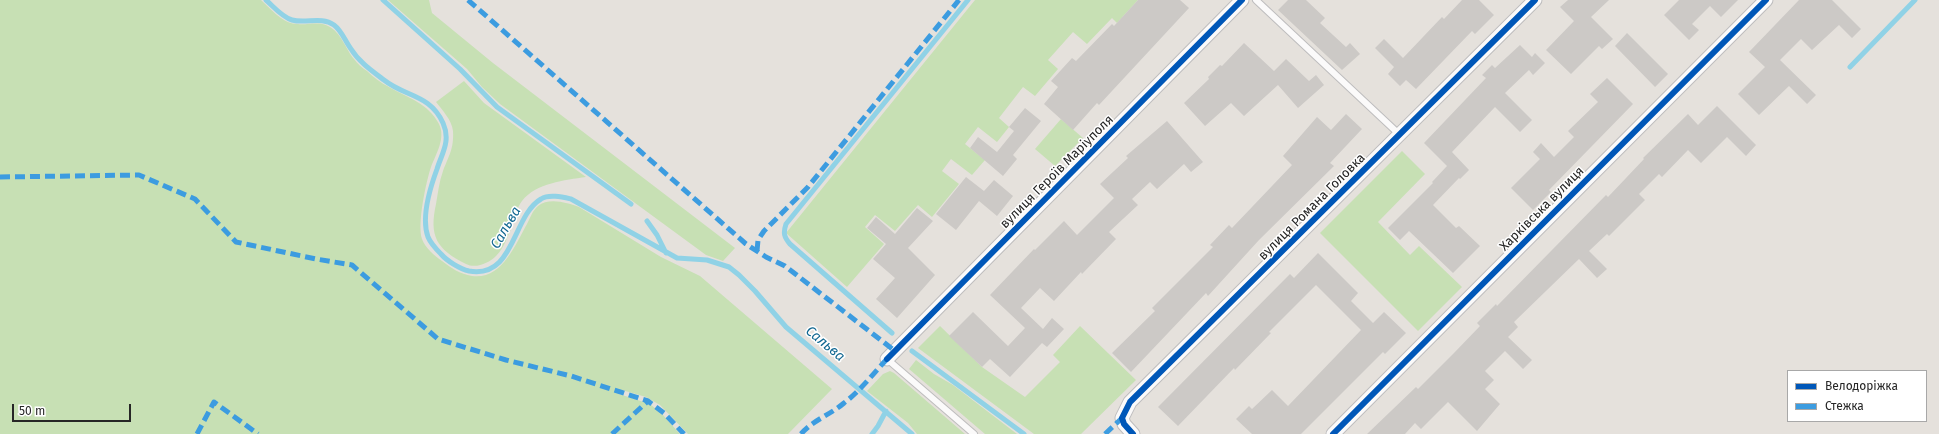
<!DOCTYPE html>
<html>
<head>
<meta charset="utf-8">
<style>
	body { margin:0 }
	#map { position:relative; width:1939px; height:434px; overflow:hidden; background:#e5e1dc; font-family:"Fira Sans",sans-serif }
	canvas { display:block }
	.legend { position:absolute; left:1787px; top:370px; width:140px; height:52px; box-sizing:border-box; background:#fff; border:1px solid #a8a8a8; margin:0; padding:5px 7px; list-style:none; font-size:12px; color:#262626 }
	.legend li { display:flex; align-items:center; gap:8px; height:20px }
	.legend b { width:20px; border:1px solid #a8a8a8 }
	.scale { position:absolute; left:12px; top:404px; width:119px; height:18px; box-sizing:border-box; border:2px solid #262626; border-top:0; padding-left:5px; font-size:12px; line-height:14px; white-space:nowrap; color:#262626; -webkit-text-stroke:3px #fff; paint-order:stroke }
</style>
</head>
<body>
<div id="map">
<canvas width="1939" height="434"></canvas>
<ul class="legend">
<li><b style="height:5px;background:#0057b8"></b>Велодоріжка</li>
<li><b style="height:5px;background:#3c9ce0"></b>Стежка</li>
</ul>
<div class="scale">50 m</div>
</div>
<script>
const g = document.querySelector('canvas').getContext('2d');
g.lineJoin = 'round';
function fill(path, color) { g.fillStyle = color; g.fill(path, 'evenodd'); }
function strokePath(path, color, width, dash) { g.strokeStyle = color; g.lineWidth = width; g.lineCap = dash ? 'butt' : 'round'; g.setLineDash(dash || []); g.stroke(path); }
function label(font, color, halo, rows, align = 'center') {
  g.font = font + ' "Fira Sans",sans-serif'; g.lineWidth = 3; g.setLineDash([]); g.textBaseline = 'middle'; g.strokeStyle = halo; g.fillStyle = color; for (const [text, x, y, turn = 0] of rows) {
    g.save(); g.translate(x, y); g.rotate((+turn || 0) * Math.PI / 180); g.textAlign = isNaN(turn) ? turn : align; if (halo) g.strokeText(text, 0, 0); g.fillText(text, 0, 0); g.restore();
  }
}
fill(new Path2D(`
	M0,0h261c11,10 22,24 37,24 10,1 21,-3 30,2 13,6 17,22 26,33 3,4 8,9 13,12 6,6 14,12 22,16 19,11 39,16 50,37 7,14 -3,30 -8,43 -5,15 -14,57 -9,72 3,9 13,17 20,22 9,7 18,13 30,15 30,4 43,-31 55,-52 3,-6 6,-14 11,-18 11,-9 30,-3 41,1l82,50 39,19 132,113 -44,45h-100l-28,-29 -14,-8 -24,-7 -3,4 31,10 13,11 17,19h-680z
	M388,0h41l3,13 61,50 242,185 -12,13 -17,-6 -206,-151 -18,-17 -15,-18z
	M975,0h163l-21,23 -5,-5 -25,26 -14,-12 -25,28 10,9 -23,27 -12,-9 -24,31 10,9 -12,15 -19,-15 -13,17 20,16 -13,15 -21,-16 -9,12 17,13 -27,33 -14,-12 -23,26 -20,-16 -10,12 19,17 -37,43 -61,-54z
	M464,81l20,22 102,74c-21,3 -50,6 -64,24 -5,6 -7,16 -9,23 -5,11 -8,23 -17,32 -7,7 -20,13 -30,8 -30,-15 -37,-28 -30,-60 2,-11 3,-22 7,-33 6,-16 11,-22 10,-40 -1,-11 -11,-21 -17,-29z
	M1061,119l22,19 -28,28 -20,-17z
	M1402,151l23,23 -47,48 32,33 9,-9 43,41 -44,44 -98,-98z
	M940,326l42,41 43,30 35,-35 -7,-7 27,-29 56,54 -55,54h-47l-116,-86z
	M916,360l18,14 19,11 64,49h-32l-76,-65z
	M890,371l4,2 71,61h-48l-9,-11 -41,-32 16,-17z`), '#c7e0b4');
strokePath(new Path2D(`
	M266,0c8,7 16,17 26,20 14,4 29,-4 42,5 8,6 11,16 17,24 8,13 21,22 33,31 21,17 46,14 59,43 8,18 -1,30 -6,46 -7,19 -16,49 -9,68 3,7 8,12 13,17 6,7 19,15 28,17 46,8 43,-55 72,-72 8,-5 21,-2 30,0l106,59 30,2 22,7 10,8 16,16 31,36 126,107
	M383,0l77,69 37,38 134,97
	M1850,67l65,-67
	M647,221l10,14 9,18
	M892,333l-102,-89c-6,-7 -7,-11 -4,-20l182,-224
	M912,351l112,83
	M872,434l6,-8 8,-15`), '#90d2e6', 5);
fill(new Path2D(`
	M1138,0h42l9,8 -90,97 -2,-2 -24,27 -29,-26 14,-17 -7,-6 21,-23 4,3 36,-37 2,2z
	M1288,0h18l19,18 -5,5 26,24 4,-4 10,11 -18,16 -64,-60z
	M1462,0h17l15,15 -19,19 -3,-3 -56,58 -10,-9 -6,6 -12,-12 6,-7 -19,-19 9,-9 19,19 39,-41 2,2z
	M1568,0h41l-18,17 22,22 -11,10 -3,-3 -28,28 -25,-24 28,-29 -14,-14z
	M1679,0h59l-17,17 -11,-11 -18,18 7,6 -10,10 -25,-25z
	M1799,0h33l29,29 -9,9 -13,-13 -27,25 -11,-11 -21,21 36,35 -9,9 -18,-18 -30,29 -21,-21 27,-27 -16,-15z
	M1627,33l41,41 -13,13 -40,-41z
	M1244,43l30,28 12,-12 23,22 7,-6 8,10 -26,23 -20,-23 -34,31 -13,-13 -26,23 -21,-23 25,-24 -1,-2 12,-12 2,1z
	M1520,45l12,12 3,-4 10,10 -12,12 -4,-5 -24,23 27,27 -12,12 -25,-25 -43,45 17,18 -9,9 -1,-1 -26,27 23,23 3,-2 21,20 -27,27 -44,-42 -9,9 -12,-12 45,-45 -1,-1 15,-16 -23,-23 62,-65 -4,-3 10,-10 3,3z
	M1607,78l26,26 -84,86 2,2 -18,18 -22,-22 29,-29 -7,-7 8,-9 13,14 20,-20 -6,-6 30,-29 -8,-8z
	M1717,106l39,39 -10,11 -19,-19 -26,26 -13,-13 -26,27 -3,-3 -20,20 6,6 -36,36 -2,-2 -18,17 18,18 -10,9 -18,-19 -65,63 4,5 -10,10 24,23 -9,9 -18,-18 -20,20 9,9 -9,9 15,15 -23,27 -29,-29 -27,27 -6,-6 -10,11h-38l49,-47 2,2 36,-36 26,-27 -3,-3 19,-19 1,2 109,-111 2,2 36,-38 -1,-1 45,-44 10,11z
	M1025,108l16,13 -28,34 4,4 -14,17 -33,-28 8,-11 19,15 17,-21 -5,-4z
	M1346,114l16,15 -32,34 4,3 -75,74 -51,56 -2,-3 -75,79 -19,-19 43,-42 -3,-3 61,-61 -3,-2 19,-20 3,3 60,-63 -9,-9 34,-39 14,13z
	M1167,121l36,41 -12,10 -7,-8 -27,25 -7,-7 -18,17 6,6 -29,27 7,7 -34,35 -1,-2 -27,29 -14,-13 -19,20 22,21 9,-11 12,11 -17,18 -5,-4 -32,34 -20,-18 -8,8 -33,-31 24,-24 35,34 17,-18 -35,-33 44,-46 1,1 29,-29 13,14 37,-37 -14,-14 28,-26 -2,-2z
	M966,177l18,14 10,-11 19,16 -16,20 -18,-15 -23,29 -20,-16z
	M917,208l16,13 -25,27 27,27 -38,43 -21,-19 19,-21 -22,-19 13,-15 -19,-16 9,-11 19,17z
	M1318,253l40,40 -7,8 22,22 11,-11 22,21 -21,21 -2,-2 -82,82h-49l-16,-15 13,-13 3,3 20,-19 16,16 73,-76 -45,-45 -47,47 2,1 -36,37 -1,-2 -56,58 -20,-19 132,-133 4,4z`), '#ccc9c6');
const service = new Path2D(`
	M1256,0l144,135
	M887,359l87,75`);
const minor = new Path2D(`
	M887,359l355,-359
	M1133,434l-9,-10 -2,-6 8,-16 405,-402
	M1333,434l433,-434`);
strokePath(service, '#bebdbe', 8);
strokePath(minor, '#bebdbe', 15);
strokePath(service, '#fbfafa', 6);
strokePath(minor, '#fbfafa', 13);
strokePath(new Path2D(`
	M468,0l278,244 20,13 19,9 110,85
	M0,177l139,-2 56,24 41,43 80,17 36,6 86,74 68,21 65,16 77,25 16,12 20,21
	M757,251l1,-11 6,-9 44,-44 151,-187
	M197,434l17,-32 44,32
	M612,434l36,-33
	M801,434c12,-14 29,-19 43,-31 16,-12 29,-29 43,-44
	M1105,434l17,-16`), '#3c9ce0', 5, [10, 5]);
strokePath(new Path2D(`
	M887,359l355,-359
	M1133,434l-9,-10 -2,-6 8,-16 405,-402
	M1333,434l433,-434`), '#0057b8', 6);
label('13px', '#262626', '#fff', [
	["вулиця Героїв Маріуполя",1057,172,-45],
	["вулиця Романа Головка",1312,207,-45],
	["Харківська вулиця",1542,209,-45]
]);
label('italic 14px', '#106791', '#fff', [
	["Сальва",506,228,-60],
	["Сальва",825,344,40]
]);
</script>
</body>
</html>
